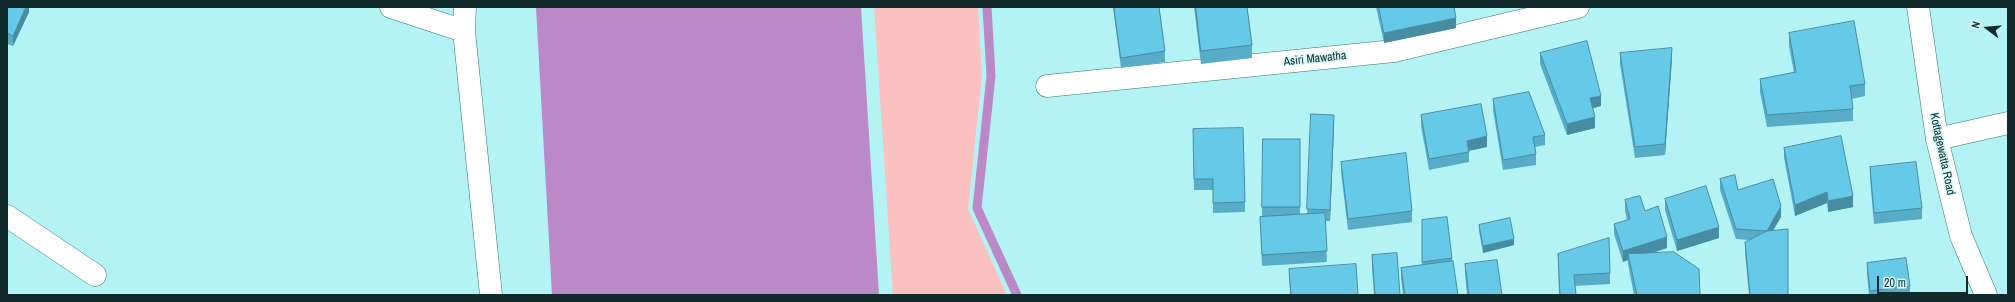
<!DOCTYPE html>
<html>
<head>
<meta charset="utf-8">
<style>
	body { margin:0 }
	#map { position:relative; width:2015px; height:302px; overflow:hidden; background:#b3f3f6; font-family:"Archivo Narrow",sans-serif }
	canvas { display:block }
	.frame { position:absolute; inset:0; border:8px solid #102a2c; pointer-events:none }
	.north { position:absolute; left:1967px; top:8px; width:40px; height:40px; -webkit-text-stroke:3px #d6fbfd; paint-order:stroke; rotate:286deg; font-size:11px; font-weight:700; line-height:16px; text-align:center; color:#102a2c }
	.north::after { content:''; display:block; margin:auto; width:14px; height:18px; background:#102a2c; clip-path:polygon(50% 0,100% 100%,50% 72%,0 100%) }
	.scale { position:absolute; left:1877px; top:276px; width:91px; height:18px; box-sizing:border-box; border:2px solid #102a2c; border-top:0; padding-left:5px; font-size:12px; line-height:14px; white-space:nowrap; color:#102a2c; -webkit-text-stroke:3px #d6fbfd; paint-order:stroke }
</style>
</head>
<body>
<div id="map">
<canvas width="2015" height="302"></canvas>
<div class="frame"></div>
<div class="north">N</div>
<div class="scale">20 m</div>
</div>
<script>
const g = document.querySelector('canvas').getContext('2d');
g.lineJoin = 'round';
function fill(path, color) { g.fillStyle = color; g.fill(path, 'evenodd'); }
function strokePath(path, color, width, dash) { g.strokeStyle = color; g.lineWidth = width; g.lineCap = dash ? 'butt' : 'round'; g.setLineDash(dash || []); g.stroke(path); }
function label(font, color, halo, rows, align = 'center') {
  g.font = font + ' "Archivo Narrow",sans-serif'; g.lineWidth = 3; g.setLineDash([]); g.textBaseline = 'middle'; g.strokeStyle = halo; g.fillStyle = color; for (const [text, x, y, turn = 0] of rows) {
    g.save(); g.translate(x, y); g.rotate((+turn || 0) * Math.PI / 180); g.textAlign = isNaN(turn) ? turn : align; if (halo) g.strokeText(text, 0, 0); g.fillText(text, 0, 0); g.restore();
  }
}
fill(new Path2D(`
	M874,7h104l4,69 -14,133 39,86h-114z`), '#fbc1bf');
fill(new Path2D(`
	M536,7h325l18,288h-327z`), '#bb89c6');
strokePath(new Path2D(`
	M987,7l4,69 -14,132 40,87`), '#bb89c6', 9);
const minor = new Path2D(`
	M391,7l73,24
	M465,7l-1,24 27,264
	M1918,7l19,132 24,97 25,59
	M1047,86l347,-35 184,-44
	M1937,139l71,-16
	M7,216l88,59`);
strokePath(minor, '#357376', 23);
strokePath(minor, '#fff', 22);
fill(new Path2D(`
	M7,7h22v5l-16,34 -6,-2z
	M1113,7h46l6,44v11l-44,6z
	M1194,7h53l5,38v13l-51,6z
	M1376,7h78l2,21 -72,15z
	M1789,33l76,51v12l-13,3 1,10v12l-86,6 -7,-35v-13l34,-6 -5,-27z
	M1540,53l61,53 -8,2 2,20 -28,7 -27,-71z
	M1620,53l52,5 -7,97 -30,3 -15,-94z
	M1493,99l52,36v10l-10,2 1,7v11l-33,5 -10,-60z
	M1311,114l23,12 -4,95h-5l2,41 -65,4 -2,-49h2l1,-78h37v76l7,-1z
	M1421,115l66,32 -18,4v11l-40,8 -8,-44z
	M1193,140l52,62v10l-32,1v-23h-19z
	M1784,148l69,59 -25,5 -1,-9 -32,13 -11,-58z
	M1341,162l71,49v11l-64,8 -7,-58z
	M1870,167l52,41v11l-48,5 -4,-46z
	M1720,179l18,11 43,27 -8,13 15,65h-39l-4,-42v-11l4,-2 -13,-1 -16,-49z
	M1665,199l54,39 -42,13 -12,-41z
	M1625,200l20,11 22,37 -15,5 48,42h-66l-6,-31v-4l-5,2 -9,-28v-10l13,-4 -2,-9z
	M1422,220l30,38 6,37h-55l-2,-17v-10l21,-3z
	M1479,225l35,20 -31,8 -4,-22z
	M1558,254l52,19v11l-35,2 1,9h-17z
	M1372,255l28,40h-26l-2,-27z
	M1867,263l43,23v9h-41l-2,-22z
	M1465,264l37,31h-35l-2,-21z
	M1289,269l69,26h-68z`), '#57adc7');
fill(new Path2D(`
	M26,7h3v5l-16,34v-10z
	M1456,18v10l-72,15v-10z
	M1672,48v10l-7,97v-11z
	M1601,96v10l-11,3v-11z
	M1334,115v11l-4,95v-11z
	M1595,117v11l-28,7v-11z
	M1487,136v11l-20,4v-10z
	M1827,192v11l-32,13v-11z
	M1853,196v11l-25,5v-11z
	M1781,206v11l-14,24v-10z
	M1719,227v11l-42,13v-11z
	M1667,237v11l-38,12 -1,-6v6l-5,2v-11z
	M1514,239v6l-31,8v-7z`), '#478da2');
const building = new Path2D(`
	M7,7h19l-13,29 -6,-3z
	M1114,7h45l6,44 -44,7z
	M1196,7h51l5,38 -51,6z
	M1379,7h75l2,11 -72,15z
	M1854,21l11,63 -15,2 3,23 -86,6 -7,-36 36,-7 -7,-39z
	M1587,41l14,55 -11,2 5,19 -28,7 -27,-71z
	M1672,48l-7,96 -30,3 -15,-94z
	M1529,92l16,43 -12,2 3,17 -33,6 -10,-61z
	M1481,104l6,32 -20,5 2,11 -40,7 -8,-44z
	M1311,114l23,1 -4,95 -23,-1z
	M1243,128l2,74 -32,1v-24h-19l-1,-50z
	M1841,136l12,60 -25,5 -1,-9 -32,13 -11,-57z
	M1263,139h37v68h-38z
	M1406,153l6,58 -64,8 -7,-57z
	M1916,162l6,46 -48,5 -4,-46z
	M1735,175l3,15 35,-11 8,27 -14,25 21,-2v66h-38l-5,-53 22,-11 -31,-2 -16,-50z
	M1706,186l13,41 -42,13 -12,-41z
	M1640,196l5,15 13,-5 9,31 -44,14 -9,-27 16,-5 -5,-19z
	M1325,213l2,38 -65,4 -2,-38z
	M1447,217l5,41 -30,4v-42z
	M1510,218l4,21 -31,7 -4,-21z
	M1609,238l1,35 -36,2 2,20h-16l-2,-41z
	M1674,252l25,17 1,26h-63l-9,-41z
	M1397,253l3,42h-25l-3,-40z
	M1906,258l4,28 -40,5 -3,-28z
	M1497,260l5,35h-33l-4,-31z
	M1453,261l5,34h-53l-4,-27z
	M1356,264l2,31h-67l-2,-26z`);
fill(building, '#65c9e7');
strokePath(building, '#478da2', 1);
label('12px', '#102a2c', '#d6fbfd', [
	["Asiri Mawatha",1315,59,-6],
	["Kottagewatta Road",1942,154,78]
]);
</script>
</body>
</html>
